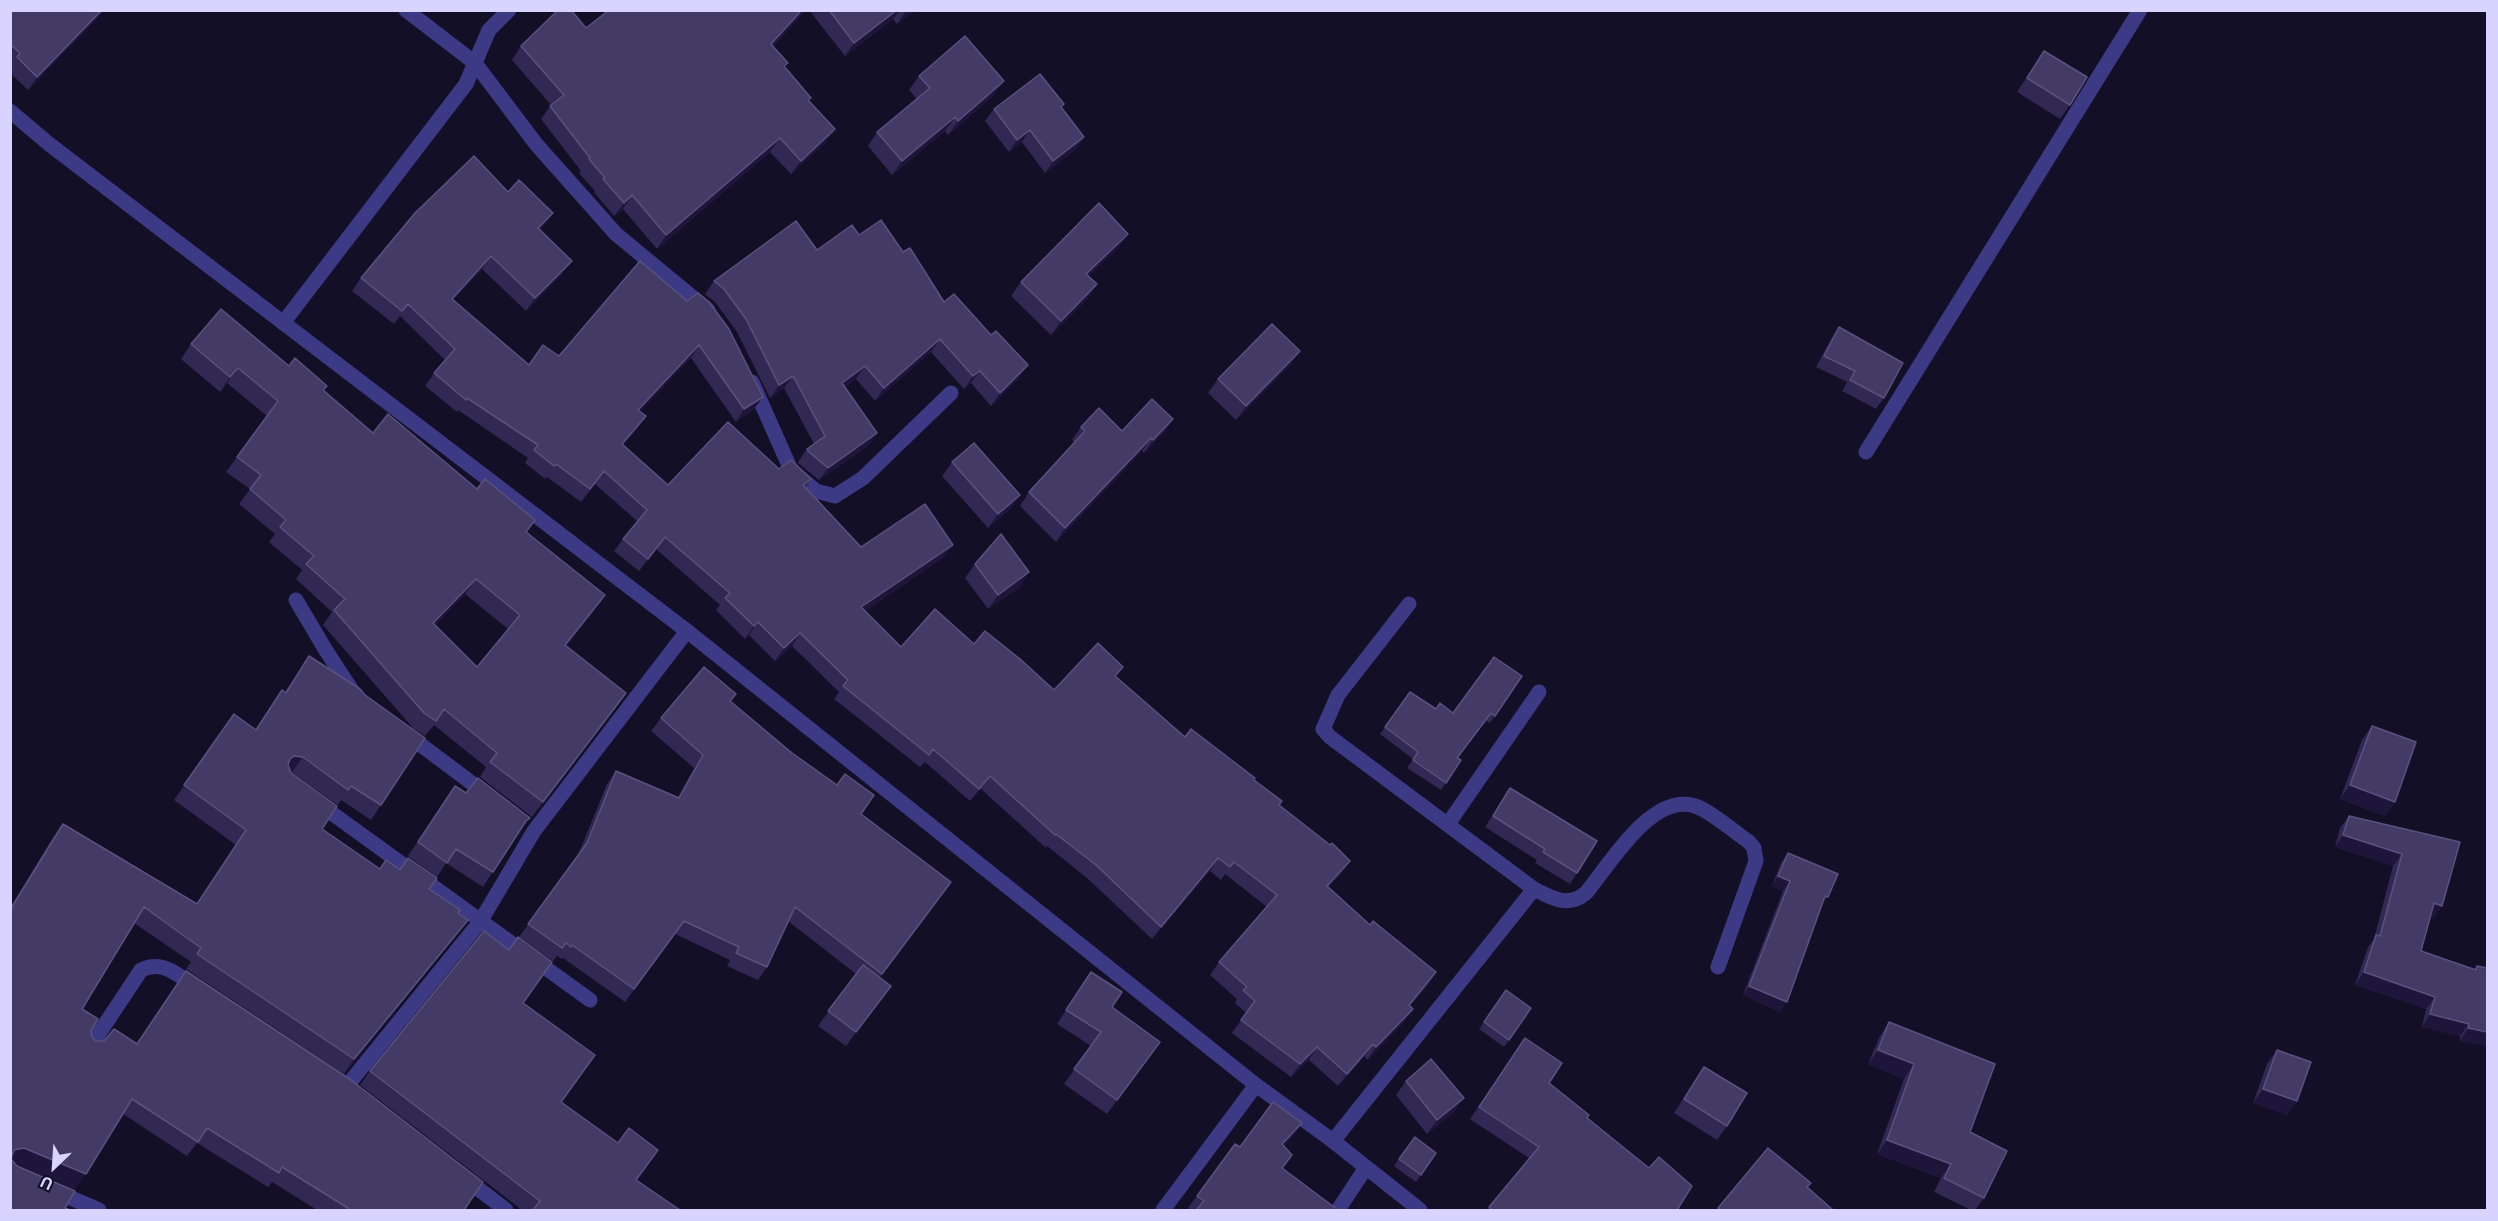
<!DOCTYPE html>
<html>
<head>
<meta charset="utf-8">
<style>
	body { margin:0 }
	#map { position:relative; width:2498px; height:1221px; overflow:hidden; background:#130f26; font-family:"Open Sans",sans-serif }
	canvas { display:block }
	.frame { position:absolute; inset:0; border:12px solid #d9d4ff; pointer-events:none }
	.north { position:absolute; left:24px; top:1137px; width:60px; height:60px; -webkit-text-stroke:4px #130f26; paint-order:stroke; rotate:205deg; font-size:16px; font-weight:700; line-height:24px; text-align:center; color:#d9d4ff }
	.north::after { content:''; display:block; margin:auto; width:21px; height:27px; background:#d9d4ff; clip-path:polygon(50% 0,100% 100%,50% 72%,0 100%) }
</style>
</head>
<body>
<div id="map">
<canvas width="2498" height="1221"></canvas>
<div class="frame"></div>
<div class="north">U</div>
</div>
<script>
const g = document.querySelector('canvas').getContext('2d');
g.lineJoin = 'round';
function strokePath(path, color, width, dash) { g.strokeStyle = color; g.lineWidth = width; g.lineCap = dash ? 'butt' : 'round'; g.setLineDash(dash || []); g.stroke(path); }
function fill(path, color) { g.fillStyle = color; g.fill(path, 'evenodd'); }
strokePath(new Path2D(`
	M406,10l69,53 61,81 80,90 92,76
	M283,323l183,-239 23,-54 20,-20
	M752,382l39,88 25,21 19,5 28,-18 88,-85
	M1866,452l274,-442
	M296,600l29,49 30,46
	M1409,604l-71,91 -15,34 7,8 204,152c18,9 34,19 52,4 24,-29 66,-101 109,-87 14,4 41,27 54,36l5,6 2,13 -38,106
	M405,733l84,63
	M315,801l275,199
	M1448,824l91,-132
	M90,1047l51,-77c22,-11 38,6 56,18
	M346,1087l134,-165 54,-91 153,-200
	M1333,1141l201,-252
	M463,1177l43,33
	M52,1190l47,20
	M1163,1210l93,-125
	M1338,1210l27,-41`), '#3d3a85', 15);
strokePath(new Path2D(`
	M10,111l39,33 638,487 569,454 77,56 87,69`), '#3d3a85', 15);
fill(new Path2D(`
	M10,10h95l-77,80 -18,-17z
	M609,10h197l-33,36 12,21 23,34 27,28 -10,14 -34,31 -21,-22 -113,97 -34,-40 -9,7 -20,-24 1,-1 -16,-18 2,-2 -40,-52 10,-14 -39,-45 9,-14 65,-18z
	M809,10h107l-19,14 -4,-5 -48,37z
	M2044,51l26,54 -10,14 -43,-27z
	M919,76l75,19 -46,40 -3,-4 -53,44 -24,-29 9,-14 40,-33 -8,-9z
	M1062,108l22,29 -8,12 -31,24 -23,-31 -13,10 -24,-31 9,-12z
	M508,192l45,21 -9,12 -4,5 23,43 -37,38 -44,-42 -29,31 76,64 30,-8 81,-95 123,136 -9,12 -18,13 -45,-64 -51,53 6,5 -9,13 -14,16 45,40 111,-16 32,10 -5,8 55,60 83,10 -79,54 36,36 73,-3 80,46 62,-13 69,60 69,43 25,25 62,69 -13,13 100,98 -18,21 -6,16 -37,38 -2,-4 -27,30 -29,-26 -18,17 -59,-44 14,-20 -11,-10 2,-4 -27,-24 9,-13 48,-55 -42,-33 -4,6 -11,-9 -58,68 -65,-61 -40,-32 -1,2 -65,-59 -11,12 -45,-39 -5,5 -86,-68 5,-7 -47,-46 -17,15 -26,-26 -4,4 -29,-29 4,-5 -64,-56 -17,22 -25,-20 9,-12 14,-18 -42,-37 -14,18 -34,-25 -2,2 -20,-16 3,-5 -70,-48 -1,2 -32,-26 9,-13 11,-13 -45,-44 -6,8 -42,-33 9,-13z
	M1128,234l-10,14 -30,28 9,8 -10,15 -36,36 -40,-39 10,-14z
	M859,235l44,17 41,50 75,76 -28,28 -20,-23 -7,6 -33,-37 -56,49 -19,-22 -11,8 32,46 -9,13 -49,34 -20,-16 -1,-2 9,-13 7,-5 -30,-56 -14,10 -33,-66 -22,-30 -10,-8 9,-13 103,-31z
	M1839,327l45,71 -8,11 -34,-18 5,-9 -31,-15 15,-28z
	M191,344l98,22 38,20 -3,4 49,43 154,99 68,78 -29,36 60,47 -94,124 -52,-40 6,-10 -52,-42 -9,11 -12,-8 -90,-103 9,-13 -36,-33 6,-9 -33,-28 6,-8 -36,-30 11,-15 -24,-17 41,-56 -40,-33 -7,9 -39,-33zM465,594l43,35 -31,38 -42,-42z
	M1300,351l-10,14 -54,55 -28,-27 10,-14z
	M1173,419l-9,13 -20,21 -2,-2 -86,91 -36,-36 9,-14 46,-49 -3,-3 9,-13 41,4z
	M952,462l68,33 -10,14 -22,19 -46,-52z
	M975,564l45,23 -32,22 -23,-31z
	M309,656l72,149 -10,15 -30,-20 -3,5 -47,-33 31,57 58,40 49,20 39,31 -11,14 -113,140 -158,-105 5,-7 -57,-39 -52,86 9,22 1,6 4,4 41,3 49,-73 278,239h-147l-45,-28 -4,5 -71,-44 -10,13 -64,-42 -48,75 -61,-26 -4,47v-302l42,-69 11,-15 134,80 39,-59 -62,-45 60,-86 21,16 27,-40 3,2z
	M1522,676l-32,47 -5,-3 -28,38 4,2 -20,30 -34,-22 6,-9 -33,-25 30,-42 26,17 17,4z
	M731,702l130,112 80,81 -61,82 11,9 -45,60 -28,-20 38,-52 -68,-53 -21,46 -9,13 -31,-14 3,-6 -55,-26 -50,68 -62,-44 -1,1 -5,-3 -4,5 -34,-24 59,-82 29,-71 9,-13 62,26 16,-29 -43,-37 10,-13z
	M2372,726l23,76 -10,14 -45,-17 22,-59z
	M455,786l65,46 -3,2 -34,53 -37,-24 -9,14 -29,-21z
	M1510,788l67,85 -7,11 -35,-21 2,-3 -52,-33z
	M2349,816l111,26 -18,64 -9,12 -3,-1 -9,34 53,18 3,-3 10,80 -27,-5v-5l-38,-9 4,-18 -71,-24 13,-38 6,-8 19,-73 -58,-19 5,-19z
	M1788,853l40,44 -7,10 -41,105 -37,-17 40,-104 -11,-5 9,-23z
	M1091,972l21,35 38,49 -43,58 -43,-30 27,-38 -34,-22z
	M1506,990l25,18 -27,39 -25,-18z
	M523,1004l38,98 76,78 43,30h-158l-162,-125 10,-14z
	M1889,1022l81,110 14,66 -9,12h-4l-37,-18 7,-14 -64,-24 27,-75 -36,-15 12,-28z
	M1525,1038l24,45 38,35 90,92h-190l42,-52 -59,-39z
	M2277,1050l20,51 -10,14 -34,-12 14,-39z
	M1704,1067l23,59 -10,14 -43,-27z
	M1406,1081l48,31 -27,22 -31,-39z
	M1293,1136l-9,10 -1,22 55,42h-147l-3,-2 9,-12 43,-49z
	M1415,1137l21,16 -20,29 -22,-16z`), '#312854');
fill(new Path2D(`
	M102,10h3l-77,80 9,-13z
	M802,10h4l-44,47 9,-13z
	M897,10h3l-7,9 -48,37 9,-13z
	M916,10l-19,14 9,-13z
	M1004,81l-10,14 -46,40 10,-14z
	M955,117l-10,14 -53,44 10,-14z
	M835,129l-10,14 -34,31 10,-13z
	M1030,130l-8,12 -13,10 8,-12z
	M1084,137l-8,12 -31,24 8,-12z
	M780,138l-10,14 -113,97 9,-14z
	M632,195l-9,14 -9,7 10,-13z
	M553,213l-9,12 -15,15 9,-12z
	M1128,234l-10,14 -42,40 10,-14z
	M491,256l-9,13 -39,42 9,-12z
	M572,261l-9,12 -37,38 9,-13z
	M1097,284l-10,15 -36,36 10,-14z
	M940,339l-9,13 -56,49 9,-13z
	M699,345l-8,13 -61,64 8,-12z
	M1300,351l-10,14 -54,55 10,-14z
	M1028,365l-9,13 -28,28 9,-13z
	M865,366l-9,13 -23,17 9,-13z
	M238,368l-11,15 -7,9 10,-15z
	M980,371l-9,12 -7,6 9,-13z
	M793,376l-9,12 -14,10 9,-13z
	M763,397l-9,12 -18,13 8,-13z
	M646,416l-9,13 -24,28 9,-13z
	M1173,419l-9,13 -20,21 9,-13z
	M877,433l-9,13 -49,34 9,-12z
	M1151,438l-9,13 -86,91 9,-14z
	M1020,495l-10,14 -22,19 10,-14z
	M953,545l-9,12 -92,63 9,-13z
	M1029,572l-9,15 -32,22 10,-14z
	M476,579l-11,15 -43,44 11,-15z
	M605,595l-10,15 -41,50 11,-15z
	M758,622l-9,13 -4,4 9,-13z
	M800,633l-8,13 -17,15 9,-13z
	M626,693l-11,16 -83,108 11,-15z
	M294,756l9,1 -11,15 -8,-1 6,-12z
	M990,776l-9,13 -11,12 9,-12z
	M2350,785l45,17 -10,14 -45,-17z
	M530,818l-10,14 -4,3 10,-14z
	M2343,835l59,19 -9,12 -58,-19z
	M1218,858l-8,13 -58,68 9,-12z
	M1350,861l-9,13 -23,24 9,-12z
	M1778,876l12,5 -7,10 -11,-5z
	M1825,896l3,1 -7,10z
	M2434,903l8,3 -9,12 -8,-3z
	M468,920l-11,14 -113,140 10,-15z
	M1436,972l-8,13 -28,33 9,-13z
	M2364,972l71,25 -9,12 -71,-24z
	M891,986l-10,14 -35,46 10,-14z
	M1749,986l38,16 -7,10 -37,-17z
	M1413,1009l-9,13 -37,38 9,-13z
	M2430,1014l39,10 -9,12 -38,-9z
	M2468,1028l19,4v14l-27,-5z
	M1373,1044l-8,12 -27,30 9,-12z
	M1317,1047l-8,13 -18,17 9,-13z
	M1878,1050l36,14 -10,15 -36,-15z
	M2263,1089l34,12 -10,14 -34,-12z
	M1464,1098l-10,14 -27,22 10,-14z
	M1302,1123l-9,13 -20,21 9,-13z
	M1887,1140l64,24 -10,14 -64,-24z
	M24,1148l62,26 -11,15 -62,-26h-3v-8l4,-5z`), '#1d163a');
const building = new Path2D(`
	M10,10h92l-65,67 -20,-20 3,-4 -10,-9z
	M558,10h13l15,18 23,-18h193l-31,34 17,19 -4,3 27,32 -3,2 27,29 -34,32 -21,-23 -114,97 -34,-40 -8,8 -21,-24 2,-1 -16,-19 1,-1 -40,-52 14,-11 -43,-49z
	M829,10h68l-43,33z
	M965,36l39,45 -46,40 -3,-4 -53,44 -25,-29 53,-44 -11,-12z
	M2044,51l43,26 -17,28 -43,-27z
	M1040,74l24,30 -3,3 23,30 -31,24 -23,-31 -13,10 -23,-31z
	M474,156l34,36 11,-12 34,33 -15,15 34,33 -37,37 -44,-42 -39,43 77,66 14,-20 16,11 81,-95 47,40 11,-8 11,9 20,27 34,68 -19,12 -45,-64 -61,65 8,6 -24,28 46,41 60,-63 51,47 12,-9 20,19 -8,6 58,62 64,-43 28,41 -92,62 40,40 34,-38 39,35 11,-13 35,28 34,31 44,-47 25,24 -8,9 70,61 6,-8 64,49 -1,2 28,21 -3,4 51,40 2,-2 18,18 -23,25 43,39 3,-4 63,51 -27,33 4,4 -37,38 -3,-3 -26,30 -30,-27 -17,17 -59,-44 14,-19 -12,-11 4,-3 -28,-25 58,-67 -43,-33 -4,5 -12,-9 -57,69 -65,-62 -40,-31 -1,1 -65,-59 -11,13 -46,-40 -4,6 -86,-69 5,-6 -48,-47 -16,15 -26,-26 -4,4 -29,-28 5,-5 -65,-56 -17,22 -25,-20 24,-29 -43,-39 -14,18 -34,-25 -2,2 -20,-16 4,-5 -71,-47 -1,2 -32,-27 21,-24 -47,-45 -6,7 -41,-33 54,-65z
	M1099,203l29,31 -42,40 11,10 -36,37 -40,-39z
	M881,220l22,32 7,-4 34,54 10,-8 37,41 5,-4 32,34 -28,28 -20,-22 -7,5 -33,-37 -56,49 -19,-22 -23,17 35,50 -49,35 -20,-17 -1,-2 18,-13 -32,-60 -14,9 -33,-66 -22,-30 -10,-8 82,-60 21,29 35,-25 7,10z
	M221,309l68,57 6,-8 32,28 -4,4 50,43 15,-19 89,75 8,-10 50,41 -9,12 79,63 -40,50 61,48 -83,109 -53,-40 7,-9 -53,-44 -8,12 -12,-8 -90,-103 11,-11 -39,-35 8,-8 -34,-29 6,-7 -36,-31 11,-14 -24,-18 41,-56 -40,-33 -8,9 -39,-33zM476,579l44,36 -43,52 -44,-44z
	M1272,324l28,27 -54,55 -28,-27z
	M1839,327l64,36 -19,35 -34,-18 5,-9 -31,-15z
	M1152,399l21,20 -20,21 -2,-2 -86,90 -36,-36 56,-61 -4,-4 18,-19 23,23z
	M974,443l46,52 -22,19 -46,-52z
	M1001,534l28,38 -31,23 -23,-31z
	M309,656l51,33 5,6 60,43 -44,67 -30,-19 -3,4 -45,-33 -9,-1 -4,3 -2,6 3,8 46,33 -15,23 58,40 6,-9 14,10 8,-12 29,20 -8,11 31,21 -2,3 10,7 -114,139 -157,-105 4,-6 -57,-41 -62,102 16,10 -7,12 1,6 4,4h8l10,-12 23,15 49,-73 165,109 132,102 -19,28h-113l-69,-43 -3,6 -72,-45 -9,14 -66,-43 -46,75 -62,-26 -10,2 -3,9 6,7 58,25 -10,17 5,2h-60v-300l53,-86 134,80 49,-74 -62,-45 50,-71 22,16 26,-40 4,3z
	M1494,657l28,19 -27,40 -4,-3 -34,45 4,2 -15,23 -33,-23 5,-8 -33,-25 25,-35 26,17 4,-6 13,10z
	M704,667l32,27 -6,7 62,52 45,32 8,-11 29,21 -13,19 90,68 -69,92 -87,-67 -28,60 -31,-14 3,-6 -55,-26 -50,68 -62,-44 -1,2 -5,-4 -4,5 -34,-24 59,-81 29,-72 63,27 24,-43 -42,-37z
	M2372,726l44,16 -21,60 -45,-17z
	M478,778l52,40 -4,3 -33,51 -37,-23 -9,14 -29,-21 37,-56 11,7z
	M1510,788l87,53 -20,32 -34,-21 2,-3 -52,-33z
	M2349,816l111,26 -18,64 -8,-3 -13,48 55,19 1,-4 10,2v64l-19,-4 1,-4 -39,-10 5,-17 -71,-25 12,-37 4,1 22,-82 -59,-19z
	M1788,853l50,21 -10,23 -3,-1 -38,106 -38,-16 41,-105 -12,-5z
	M484,931l25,19 9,-13 34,25 -29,41 72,52 -34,47 57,41 11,-15 29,22 -22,30 44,30h-147l7,-9 -170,-130z
	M863,965l28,21 -35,46 -28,-21z
	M1091,972l31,20 -10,15 48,35 -43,58 -43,-31 27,-37 -35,-22z
	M1506,990l25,18 -22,32 -25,-18z
	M1889,1022l106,42 -25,68 37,19 -23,47 -40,-20 7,-14 -64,-24 27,-76 -36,-14z
	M1525,1038l37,25 -13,20 40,32 -2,3 62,50 10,-11 33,29 -15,24h-184l-4,-3 50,-60 -60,-40z
	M2277,1050l34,12 -14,39 -34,-12z
	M1431,1059l33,39 -27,22 -31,-39z
	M1704,1067l43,26 -20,33 -43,-27z
	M1273,1102l29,21 -20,21 10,11 -10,13 56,42h-142l8,-9 -7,-5 38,-52 5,3z
	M1415,1137l21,16 -15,22 -22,-16z
	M1768,1148l43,35 -4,4 26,23h-111l-4,-2z`);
fill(building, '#433a66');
strokePath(building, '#5a527e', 1.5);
</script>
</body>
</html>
